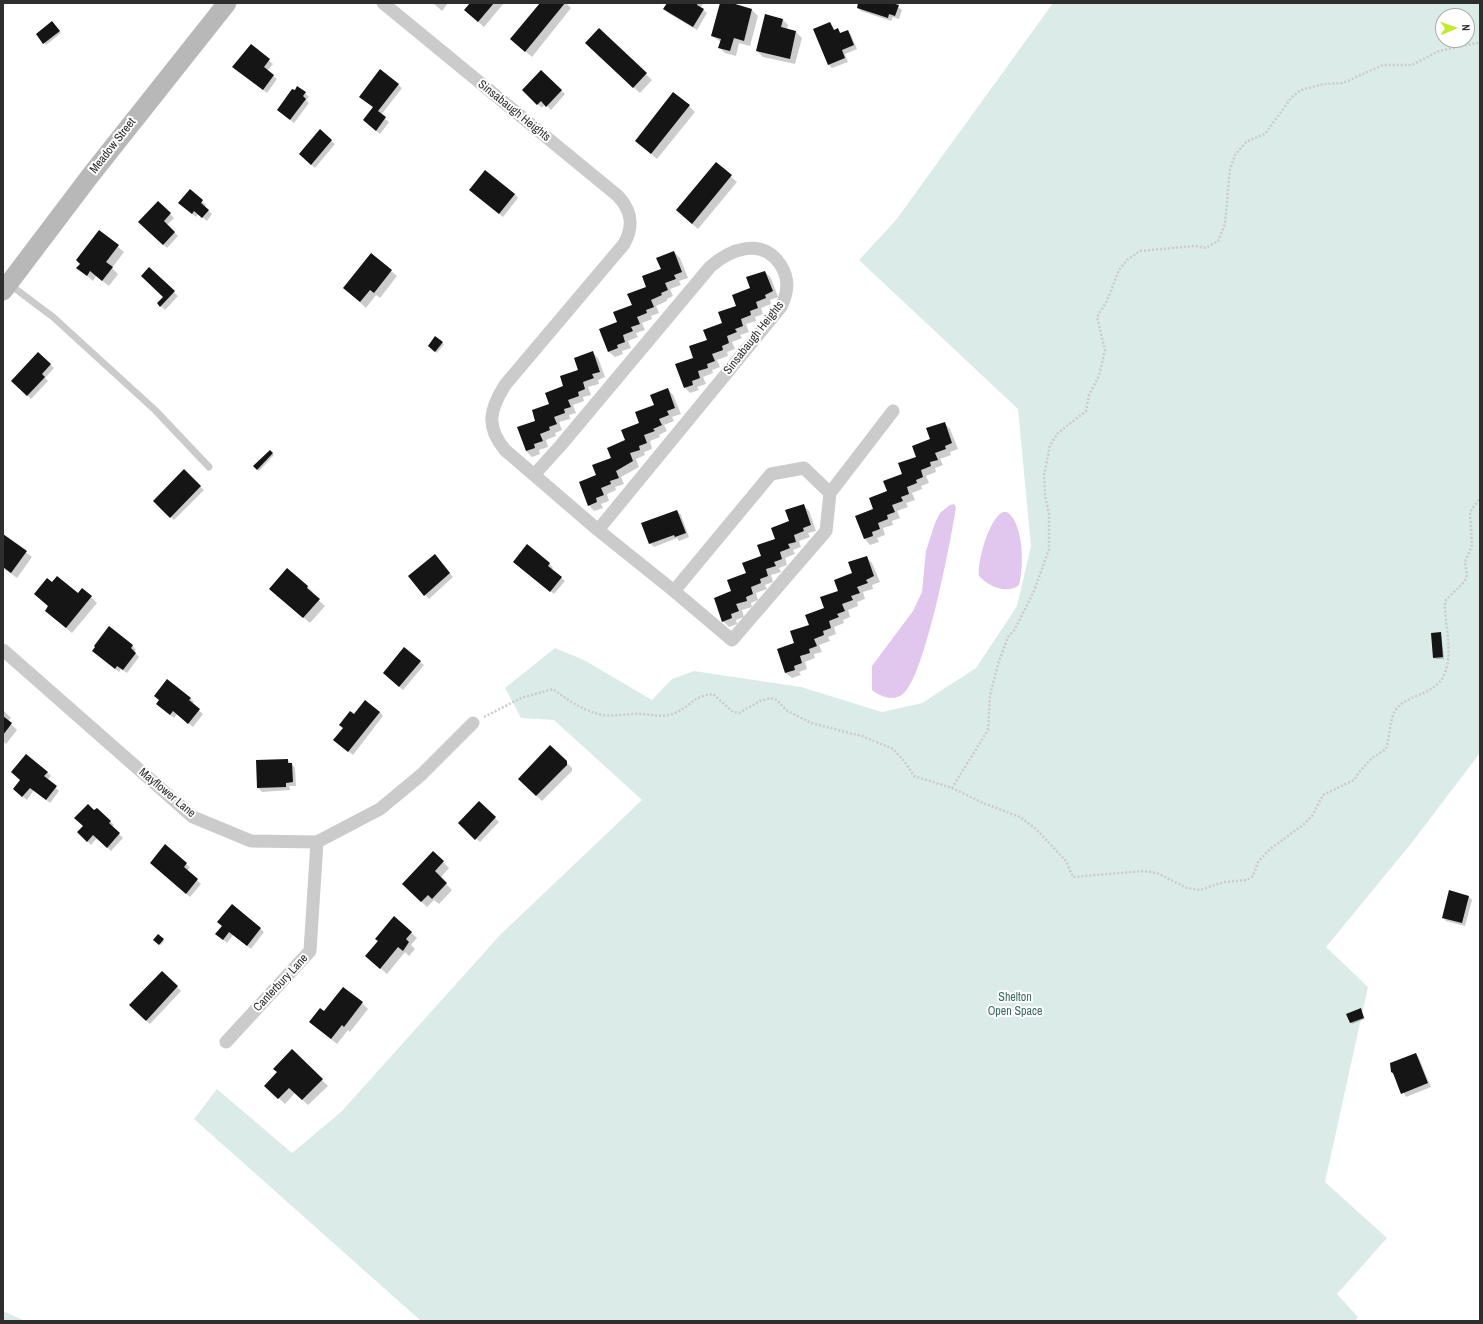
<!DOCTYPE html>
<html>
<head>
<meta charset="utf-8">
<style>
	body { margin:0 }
	#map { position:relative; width:1483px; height:1324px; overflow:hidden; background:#fff; font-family:"Archivo Narrow",sans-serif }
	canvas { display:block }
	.frame { position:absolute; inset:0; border:4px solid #2e2e2e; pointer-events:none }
	.north { position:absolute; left:1435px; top:8px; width:40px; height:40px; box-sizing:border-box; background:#fff; border:1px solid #ababab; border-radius:50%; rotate:88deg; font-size:11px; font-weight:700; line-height:16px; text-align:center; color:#2e2e2e }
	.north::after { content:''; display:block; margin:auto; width:14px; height:18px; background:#bfeb2a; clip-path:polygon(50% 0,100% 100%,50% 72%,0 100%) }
</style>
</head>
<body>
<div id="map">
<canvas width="1483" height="1324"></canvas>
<div class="frame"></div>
<div class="north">N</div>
</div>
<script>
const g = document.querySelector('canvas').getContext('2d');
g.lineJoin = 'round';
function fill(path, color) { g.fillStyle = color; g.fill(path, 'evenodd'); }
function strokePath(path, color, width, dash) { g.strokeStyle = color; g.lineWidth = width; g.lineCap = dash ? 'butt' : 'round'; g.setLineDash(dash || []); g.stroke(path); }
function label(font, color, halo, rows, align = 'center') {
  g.font = font + ' "Archivo Narrow",sans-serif'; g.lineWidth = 4; g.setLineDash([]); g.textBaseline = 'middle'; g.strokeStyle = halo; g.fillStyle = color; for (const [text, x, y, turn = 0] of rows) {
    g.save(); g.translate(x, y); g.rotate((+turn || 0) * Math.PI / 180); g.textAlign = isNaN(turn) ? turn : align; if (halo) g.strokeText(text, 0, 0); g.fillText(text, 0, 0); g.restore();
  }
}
fill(new Path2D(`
	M1053,3h427v750l-70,92 -84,102 42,40 -43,195 62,56 -50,56 21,23 -3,4h-934l-227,-202 23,-30 75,64 49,-41 159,-177 142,-135 -88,-80 -33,-2 -16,-30 50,-40 29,12 68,40 20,-21 22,-8 107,16 81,25 40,-9 54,-35 41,-62 14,-60 -13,-137 -159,-149 37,-40zM1443,16h24v24h-24z
	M3,1311l22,10h-22z`), '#dbece8');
fill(new Path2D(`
	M954,504l2,3c-5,33 -31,169 -53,187 -10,8 -23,2 -31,-4v-24l41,-55 9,-19 4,-41 9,-28 5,-10 10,-8z
	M1003,512h4c17,11 17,56 12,73 -12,10 -31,1 -40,-9 -2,-14 10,-58 24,-64z`), '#e1c6ed');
fill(new Path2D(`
	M433,3h15l-6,8z
	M471,3h33l-20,24 -19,-17z
	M541,3h25l5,5 -39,49 -14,-12z
	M668,3h35l-2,5 6,5 -10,17 -29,-17 -4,-4z
	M721,3h7l24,7 6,6 -8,30 -11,-3 -3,13 -11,-3 -6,-6 2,-5 -9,-6z
	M859,3h38l-1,2 6,5 -3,9 -6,-2 -2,4 -30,-10 -3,-3z
	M782,19l6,6 -1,5 9,2 6,6 -7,26 -32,-7 -6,-6z
	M51,22l10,11 -15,12 -9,-11z
	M830,23l5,8 2,-1 4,4 7,-3 3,4 6,14 -12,5 3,8 -16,6 -3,-3 -15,-36z
	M599,30l53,50 -12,13 -48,-44z
	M251,45l22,19 -6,7 10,8 -10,14 -34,-26z
	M380,70l22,18 -21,27 8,7 -9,12 -12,-10 6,-16 -10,-8z
	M541,71l24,23 -14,16 -6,-6 -3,4 -19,-18z
	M305,93l4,4 -3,3 3,3 -15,20 -16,-13z
	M689,106l6,6 -38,47 -21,-18z
	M320,131l15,13 -20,24 -11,-10z
	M716,164l21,18 -39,47 -15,-13z
	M190,190l16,15 -2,2 8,7 -5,7 -9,-7 -2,3 -13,-11z
	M474,194h41l3,4 -15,19z
	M158,202l16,16 -7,7 11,11 -11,12 -28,-26z
	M99,231l25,21 -12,16 6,6 -9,12 -13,-10 -3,5 -15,-13z
	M674,252l6,6 8,20 -9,3 2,4 -11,4 3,7 -6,3v2l-11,5 3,7 -8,3 1,3 -10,4 3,7 -9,3 2,4 -10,4 3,7 -9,3 1,3 -8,3 -6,-5 10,-29z
	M149,269l29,27 -13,14 -7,-7 6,-6z
	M391,271l6,5 -17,22 -4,-3 -10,13 -22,-20z
	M765,272l6,6 7,19 -8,3 1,4 -10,4 2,6 -8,3 1,4 -10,3 3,8 -9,3 2,3 -10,4 3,7 -8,3 1,4 -11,4 3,7 -8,3 1,3 -10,4 3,7 -9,3 2,3 -9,3 -5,-5 9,-29z
	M442,343l2,1 -7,9 -7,-5z
	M592,352l6,6 7,19 -7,3 1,4 -11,3 3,8 -8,2 1,4 -11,4 3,8 -7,2 1,4 -11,3 3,8 -7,3 1,3 -10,4 2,7 -9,3 1,4 -8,3 -6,-6 11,-30z
	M38,353l16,15 -9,10 3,3 -17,18 -18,-18z
	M668,389l5,6 8,19 -9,3 2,4 -10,4 3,6 -8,4 1,2 -10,4 2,8 -8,3 1,3 -9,4 3,8 -18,10 3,7 -9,3 1,3 -9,4 2,7 -8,3 2,4 -9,3 -5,-6 9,-29z
	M944,423l6,6 8,20 -8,3 1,3 -11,4 3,6 -8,3 1,4 -10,4 3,7 -8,3 1,3 -10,4 3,7 -9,3 2,4 -11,4 3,7 -8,3 1,4 -10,3 2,7 -8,3 2,4 -9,3 -5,-6 -8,-23 17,-6z
	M270,451l4,4 -15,16 -4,-5z
	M184,471l20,19 -30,30 -19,-19z
	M803,505l6,6 7,20 -8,2 2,4 -11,4 2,6 -8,3 2,4 -10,4 2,7 -8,3 2,4 -10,3 2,7 -8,3 2,4 -11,4 2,7 -7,3 1,4 -10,3 2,7 -8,3 1,4 -8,3 -6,-6 10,-29z
	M677,511l4,4 8,22 -10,4 -2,-3 -23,9 -4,-4z
	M3,535l29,22 -15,21 -14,-10z
	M527,546l23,18 3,4 -1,2 13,11 -11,13 -36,-29z
	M866,557l6,6 8,19 -8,3 1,4 -10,3 2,7 -8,3 1,4 -10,4 2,7 -7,3 1,3 -10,4 2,7 -8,3 2,4 -11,4 3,7 -8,2 1,4 -10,4 2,7 -8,3 2,3 -9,3 -6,-5 10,-30z
	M438,559l15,18 -24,22 -20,-23z
	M52,583l26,12 13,2 6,6 -25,30 -26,-22 3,-4 -14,-13z
	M308,587l5,5 -1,2 13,12 -15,17 -34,-28z
	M109,628l24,18 3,4 -2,2 5,5 -12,16 -6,-4 -2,3 -22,-18z
	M1441,633l3,26h-8l-2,-1z
	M420,662l4,3 -21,25 -15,-13z
	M190,698l4,4 -2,2 11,10 -10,13 -16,-13 -3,4 -13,-11 -1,-7z
	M3,710l8,8 -3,3 9,9 -11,14 -3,-3z
	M380,712l3,4 -30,39 -15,-12 16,-28z
	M550,746l22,22v3l-30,30 -23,-22z
	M288,760l7,8 1,18h-7l1,4 -28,2 -4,-4z
	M47,772l4,4 -4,4 12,11 -9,12 -16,-13 -7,10 -9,-7z
	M479,802l20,20 -19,20 -21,-19z
	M97,809l17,16 -2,2 11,11 -12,13 -14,-13 -6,7 -13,-13z
	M433,852l16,16 -9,10 12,12 -13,14 -5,-4 -7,7 -24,-23z
	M186,864l4,3 -3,4 14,13 -11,13 -35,-31z
	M1468,896l4,4 -7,26 -19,-5 -3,-4z
	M233,905l31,27 -13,17 -18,-14 -6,8 -7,-6 3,-11z
	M411,932l6,6 -6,7 4,4 -6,7 -4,-4 -18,22 -15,-13z
	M158,935l6,6 -3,4 -7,-5z
	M162,972l19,19 -31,33 -19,-19z
	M362,1003l6,6 -18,23 -2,-2 -11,14 -27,-22 14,-9z
	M1360,1010l5,9 -13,5 -5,-9z
	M292,1050l36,36 -20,19 -13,-12 -10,11 -19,-18 13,-14z
	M1416,1054l3,4 12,29 -25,10 -14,-25z`), '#0003');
fill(new Path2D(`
	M470,3h24l-16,19 -14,-12z
	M540,3h25l-40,49 -15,-13z
	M667,3h31l-1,2 7,4 -11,18 -30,-18z
	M720,3h12l20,6 -8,32 -10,-3 -4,13 -12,-3 3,-9 -10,-3z
	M858,3h34l7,2 -4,11 -6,-2 -1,4 -31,-10z
	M765,14l18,5 -2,8 15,4 -6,28 -34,-8z
	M52,21l8,10 -17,13 -7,-10z
	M830,22l4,8 4,-2 2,5 8,-3 6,15 -12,5 3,8 -17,7 -15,-36z
	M599,28l48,45 -14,15 -48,-45z
	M251,44l19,15 -6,8 10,8 -11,15 -31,-23z
	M380,69l19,15 -21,27 8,6 -10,14 -13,-11 10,-13 -14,-10z
	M541,70l21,20 -16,17 -5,-6 -4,4 -15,-15z
	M297,86l9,6 -3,4 3,3 -16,21 -13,-10 15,-21 3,1z
	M673,92l17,13 -39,49 -16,-13z
	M320,129l12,11 -21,25 -12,-11z
	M716,162l16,13 -40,49 -16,-14z
	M485,170l30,24 -16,20 -30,-24z
	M190,189l13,11 -2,3 8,7 -7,8 -8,-7 -2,3 -14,-11z
	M158,201l13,12 -7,8 11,11 -12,13 -25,-23z
	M99,230l20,15 -13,17 7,5 -11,14 -12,-10 -3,5 -11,-8 4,-4 -4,-4z
	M674,251l8,21 -8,3 2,4 -11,4 3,7 -7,3 1,2 -11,5 3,7 -8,3 1,3 -10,4 3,7 -9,3 2,4 -10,4 2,7 -8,3 1,3 -10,4 -9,-23 18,-7 -4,-10 19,-7 -5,-11 19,-7 -4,-11 19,-7 -5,-11z
	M371,253l21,17 -18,23 -4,-3 -10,12 -17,-14z
	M149,267l26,24 -15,16 -3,-4 6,-6 -22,-21z
	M765,271l8,20 -8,4 1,3 -10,4 2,6 -8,3 1,4 -10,4 2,7 -8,3 2,3 -10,4 2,7 -7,3 1,4 -11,4 3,7 -8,3 1,4 -10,3 2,7 -8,3 1,4 -9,3 -9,-24 18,-6 -4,-12 18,-6 -4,-10 19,-7 -4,-11 18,-6 -4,-11 18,-7 -4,-11z
	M435,336l8,6 -8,10 -7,-6z
	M593,351l7,21 -8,2 2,4 -11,4 2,7 -7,3 1,4 -11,4 3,7 -7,2 1,4 -11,4 3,7 -8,3 1,3 -10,4 3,7 -9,3 1,4 -9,3 -9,-24 18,-6 -3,-11 17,-6 -4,-11 18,-7 -3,-10 18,-6 -4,-12z
	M38,352l13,12 -9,10 3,3 -18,19 -16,-15z
	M668,388l7,20 -8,3 2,4 -10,4 3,6 -9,4 2,2 -11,4 3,8 -8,3 1,4 -10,3 3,8 -17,10 3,7 -9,3 1,3 -10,4 3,7 -8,3 1,4 -9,4 -9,-24 17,-7 -4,-10 19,-7 -4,-10 18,-8 -4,-10 18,-7 -4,-11 19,-7 -4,-10z
	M945,422l7,21 -7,3 1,3 -11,4 3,7 -8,2 1,4 -10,4 2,7 -7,3 1,3 -10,4 2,7 -8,3 2,4 -11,4 3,7 -8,3 1,4 -10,4 2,6 -8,3 1,4 -9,3 -9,-23 18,-7 -4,-11 18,-7 -4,-10 19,-7 -4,-11 18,-6 -4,-11 18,-7 -4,-11z
	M270,450l3,3 -16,17 -4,-4z
	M184,469l17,17 -31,32 -17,-17z
	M804,504l7,21 -8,3 1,3 -10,4 2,7 -8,2 2,4 -10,4 2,7 -8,3 2,4 -10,3 2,7 -8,3 1,4 -10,4 2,7 -7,3 1,4 -11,3 3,7 -8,3 1,4 -10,4 -8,-24 17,-7 -4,-11 19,-7 -4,-10 19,-7 -4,-11 18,-6 -4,-11 18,-7 -4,-11z
	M677,510l9,23 -11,4 -1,-2 -25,9 -8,-21z
	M3,534l24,17 -16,22 -8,-6z
	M527,544l23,19 -2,3 14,11 -12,15 -37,-30z
	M435,554l15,19 -26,23 -16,-20z
	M867,556l7,20 -8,4 2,3 -11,4 3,6 -9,3 2,4 -11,4 3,7 -8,3 2,3 -10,4 2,7 -8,3 1,4 -10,4 3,7 -8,3 1,4 -10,3 2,7 -8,3 1,4 -10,3 -8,-24 17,-6 -4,-12 19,-6 -4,-10 19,-7 -4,-11 18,-6 -4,-11 18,-7 -4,-11z
	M287,568l21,18 -1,2 13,11 -17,19 -34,-29z
	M57,576l21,17 4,-5 10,8 -26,32 -21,-17 3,-5 -14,-12 13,-16 5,4z
	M109,626l24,19 -2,3 5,5 -13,17 -6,-4 -2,3 -23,-18 3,-4 -1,-1z
	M1441,632l2,25 -10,1 -2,-25z
	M404,647l17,14 -22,26 -16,-14z
	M167,679l24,19 -2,2 11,9 -12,15 -15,-13 -3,4 -14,-11 3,-4 -5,-4z
	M365,700l15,12 -32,40 -15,-12 10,-12 -4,-3 11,-14 4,3z
	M3,716l9,7 -9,12z
	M550,745l17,16v4l-31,31 -18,-17z
	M26,754l22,18 -4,4 13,10 -11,14 -16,-12 -8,9 -9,-8 7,-9 -9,-8z
	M288,759v4h4l1,19 -7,1v4l-29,1 -1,-28z
	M479,801l17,16 -21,23 -17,-17z
	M88,804l6,6 3,-2 14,13 -2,2 11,10 -13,15 -14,-13 -6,7 -10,-10 6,-6 -9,-8z
	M165,844l22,19 -3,4 14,12 -12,15 -36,-31z
	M433,851l11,10 -9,10 12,12 -15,16 -4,-4 -7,7 -19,-18z
	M1449,890l20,6 -7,27 -20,-5z
	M232,904l29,24 -14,18 -18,-14 -6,8 -8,-6 7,-8 -5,-4z
	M394,916l18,16 -6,7 3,3 -6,9 -5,-4 -18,22 -15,-13 13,-15 -3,-2z
	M158,934l6,5 -5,6 -6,-5z
	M162,971l16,15 -32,35 -17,-16z
	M343,987l20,15 -19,25 -2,-2 -11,14 -22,-17 11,-14 4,3z
	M1361,1008l3,10 -14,5 -4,-9z
	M292,1049l31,30 -21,21 -13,-12 -11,11 -14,-13 13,-14 -4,-3z
	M1416,1053l12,30 -27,11 -8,-21 -2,-1 -1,-9z`), '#151515');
strokePath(new Path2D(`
	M484,717l37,-19 32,-9c16,12 29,21 49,26 13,2 27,-2 40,-1 11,1 22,4 33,-1 16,-7 18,-17 38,-19l20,18 6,1 21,-12 10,-3 7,2 9,10 25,13 51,13 31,13 12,13 9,14 38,12 31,15 37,14 16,12 30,32 7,16 71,-6 13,2 30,15 13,2 24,-8 23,-2 6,-4 5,-14 12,-13 33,-24 9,-9 11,-21 31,-15 6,-9 12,-13 14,-9c4,-12 3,-25 8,-36 8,-18 39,-17 49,-36 12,-24 1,-51 2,-76l20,-20 2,-7 -2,-12 7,-17 -2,-33 10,-14
	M952,788l36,-58 2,-35 9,-34 9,-24 7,-8 19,-38 15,-42v-35l-4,-19 -1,-19 6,-31 8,-12 28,-22 3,-16 10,-19 6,-26 -8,-33 10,-16 12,-31 8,-10 13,-9 54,-5 12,2 12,-7 7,-17 5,-55 5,-14 12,-14 18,-7 26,-36 10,-8 23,-6 19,-1 40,-18h29l27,-14 38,-8 3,2`), '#cbcbcb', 2.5, [2, 2]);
strokePath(new Path2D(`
	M9,284l44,33 102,93 54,57`), '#cbcbcb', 7);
strokePath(new Path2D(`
	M383,3l235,193c14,15 16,30 6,48l-119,141c-15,24 -20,41 0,65l93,80 76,61
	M804,468l26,25 -4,38 -94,109 -58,-49 97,-117z
	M534,475l27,-30 149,-178c20,-18 52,-30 70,-3 10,15 8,28 1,43l-183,223
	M830,493l63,-82
	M3,650l190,167 58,24 66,1 63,-33 41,-34 52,-52
	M226,1042l84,-91 7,-109`), '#cbcbcb', 13);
strokePath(new Path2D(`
	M3,291l87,-115 137,-173`), '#b8b8b8', 19);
label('12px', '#2e2e2e', '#fff', [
	["Sinsabaugh Heights",514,111,39],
	["Meadow Street",113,146,-52],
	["Sinsabaugh Heights",754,338,-52],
	["Mayflower Lane",167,793,40],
	["Canterbury Lane",281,983,-47]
]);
label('12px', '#3a6b63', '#fff', [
	["Shelton",1015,998],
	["Open Space",1015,1012]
]);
</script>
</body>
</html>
